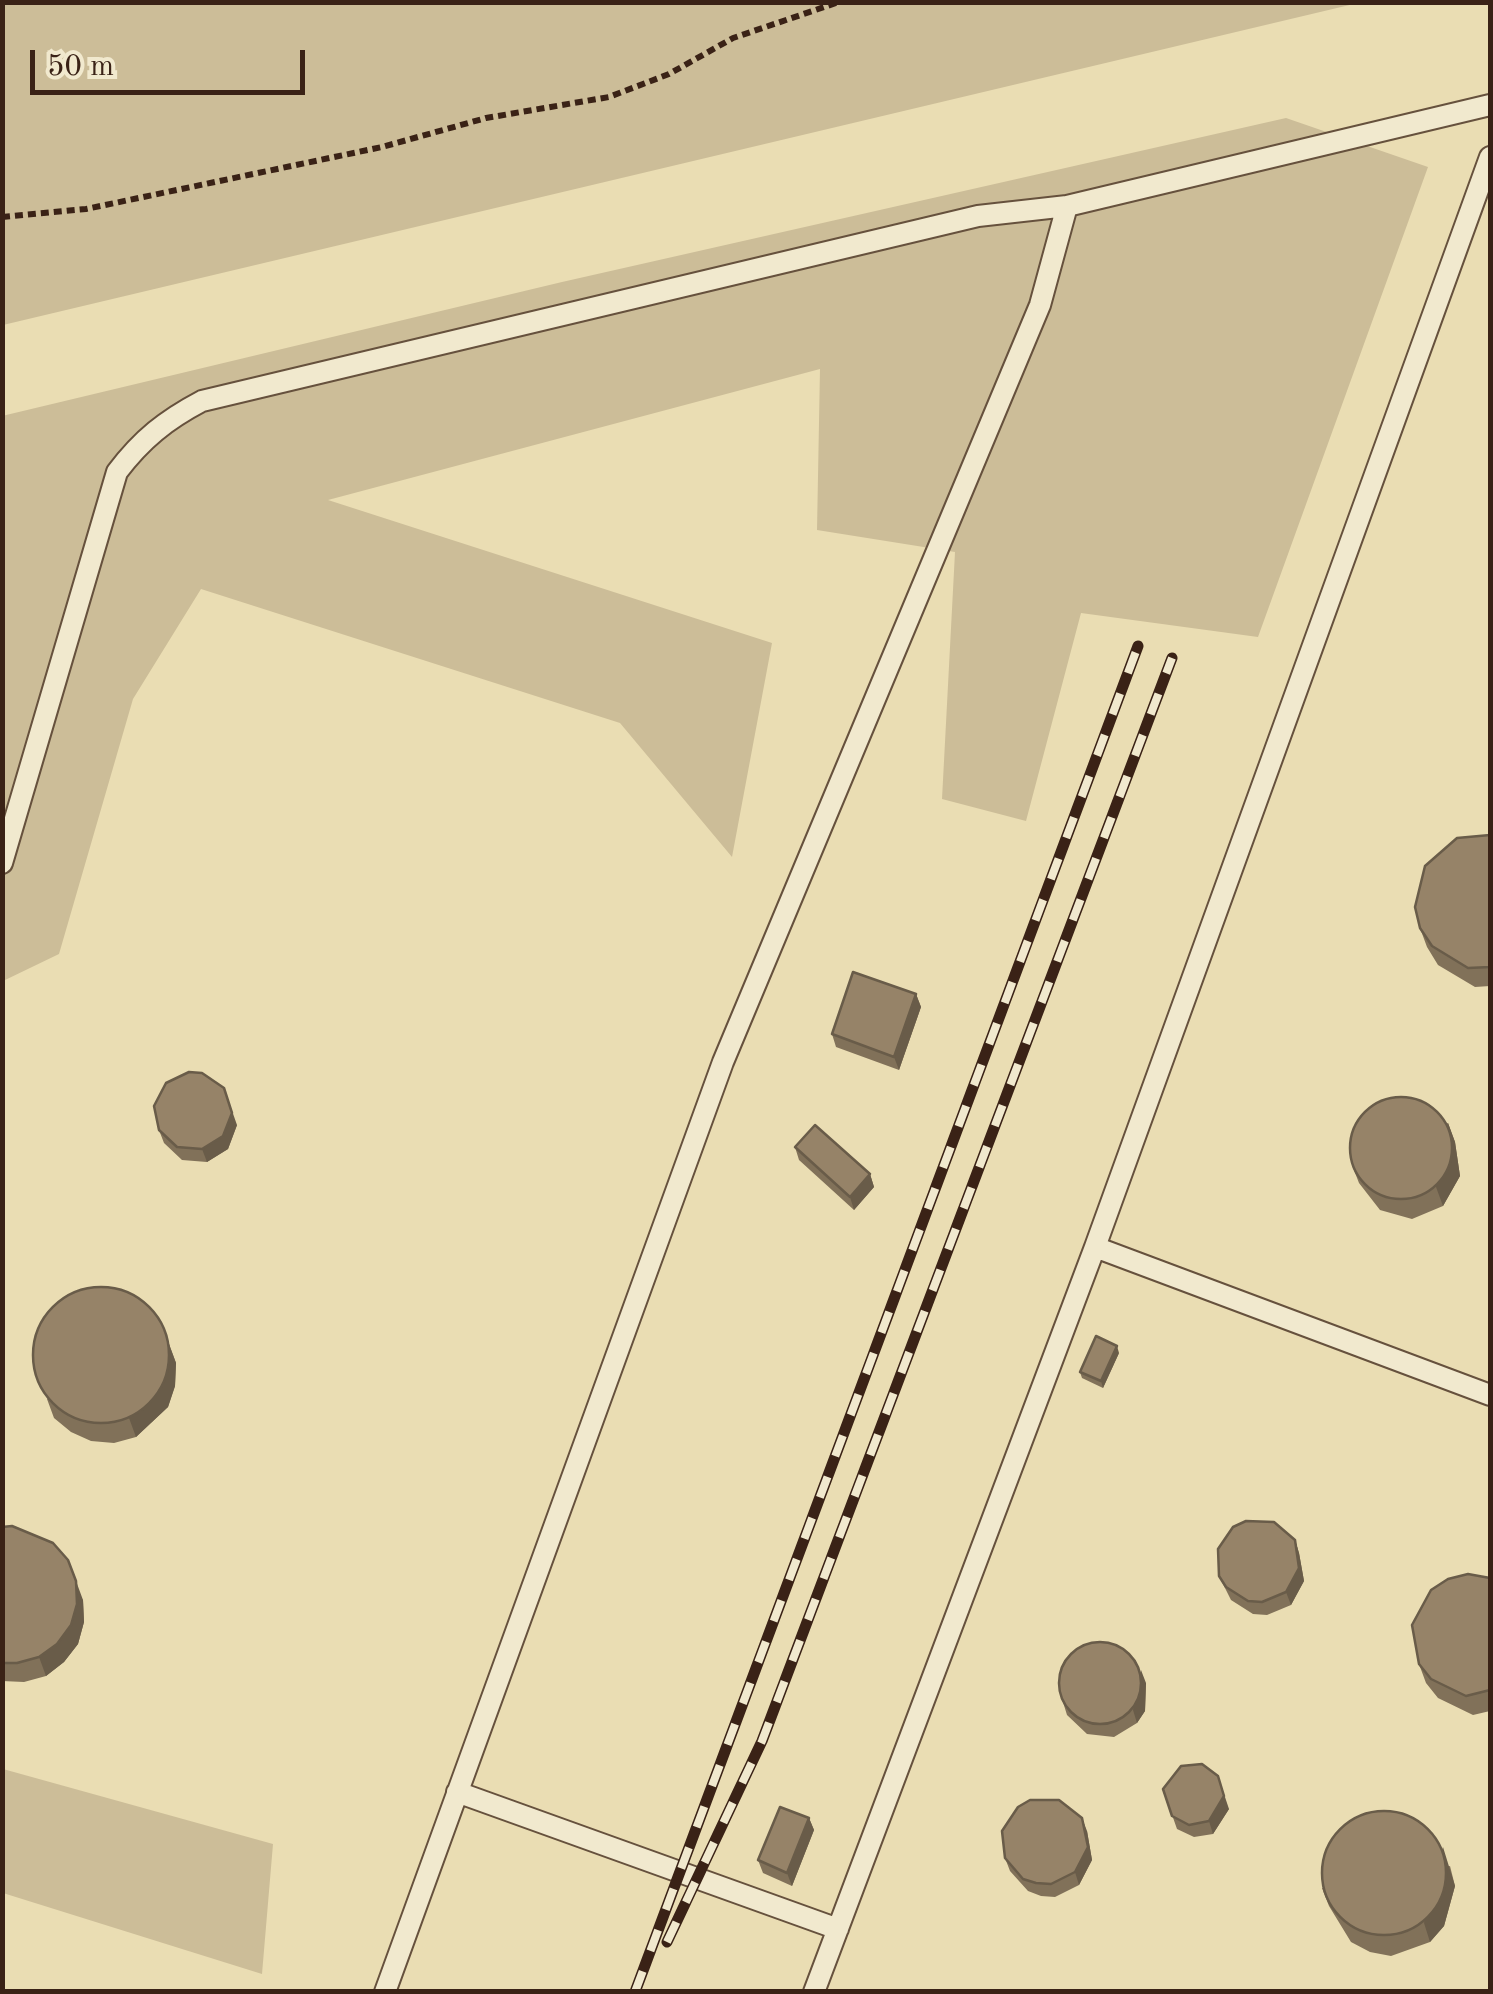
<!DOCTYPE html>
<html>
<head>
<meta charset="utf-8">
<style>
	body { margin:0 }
	#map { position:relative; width:1493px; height:1994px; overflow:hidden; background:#eaddb3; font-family:"Old Standard TT",serif }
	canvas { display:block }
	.frame { position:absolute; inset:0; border:5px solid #3a2216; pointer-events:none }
	.scale { position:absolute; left:30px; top:50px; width:275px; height:45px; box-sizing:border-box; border:5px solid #3a2216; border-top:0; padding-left:12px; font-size:30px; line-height:35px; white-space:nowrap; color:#3a2216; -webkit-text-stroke:8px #f1e9ce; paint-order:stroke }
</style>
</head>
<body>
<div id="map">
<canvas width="1493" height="1994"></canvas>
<div class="frame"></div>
<div class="scale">50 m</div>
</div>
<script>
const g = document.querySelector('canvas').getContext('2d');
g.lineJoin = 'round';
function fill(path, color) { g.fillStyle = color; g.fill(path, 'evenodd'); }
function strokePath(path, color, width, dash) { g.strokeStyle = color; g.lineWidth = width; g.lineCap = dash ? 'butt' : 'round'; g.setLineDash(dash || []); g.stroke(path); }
fill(new Path2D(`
	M3,2h1355v1l-1355,322z
	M1286,118l142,49 -170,470 -177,-24 -55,208 -84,-22 13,-247 -138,-22 3,-161 -492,131 444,143 -40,214 -112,-134 -419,-134 -68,110 -74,255 -56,27 -1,-565 560,-134z
	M3,1769l270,75 -11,130 -259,-81z`), '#ccbd98');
const lane = new Path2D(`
	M2,863l115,-391c25,-33 49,-52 85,-71l776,-185 89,-10 423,-101
	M1095,1247l395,-1090
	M457,1792l381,137
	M385,1992l338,-930 317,-757 27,-99
	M814,1992l281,-745 395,148`);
strokePath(lane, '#66513d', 24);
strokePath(new Path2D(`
	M2,217l84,-8 296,-62 104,-29 123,-21 60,-23 64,-36 106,-36`), '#3a2216', 6, [8, 5]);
strokePath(lane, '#f1e9ce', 20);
const rail = new Path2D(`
	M667,1942l95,-201 410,-1083
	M635,1992l503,-1346`);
strokePath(rail, '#3a2216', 11);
strokePath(rail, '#f1e9ce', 8, [22]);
fill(new Path2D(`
	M1490,835v151l-15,1 -37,-22 -11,-18 -7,-19z
	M916,994l5,13 -22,63 -63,-23 -4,-13z
	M1448,1123l7,19 5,34 -17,30 -31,13 -32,-9 -21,-27 -7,-18z
	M237,1125l-9,24 -21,13 -25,-2 -18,-17 -5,-13z
	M795,1147l75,27 4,13 -20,23 -55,-50z
	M168,1341l8,22 -1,23 -7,21 -32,30 -22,6 -23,-2 -20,-9 -17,-14 -7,-19z
	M1119,1353l-16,35 -21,-10 -2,-6z
	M2,1527l81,73 1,22 -6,22 -14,18 -18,14 -22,6 -22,-1z
	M1295,1540l4,13 5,28 -13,24 -24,10 -14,-1 -22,-14 -12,-24z
	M1490,1578v133l-17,4 -35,-17 -12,-15 -7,-19z
	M1146,1683l-1,28 -8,12 -23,14 -27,-3 -20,-19 -8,-26z
	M1163,1789l66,20 -16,25 -19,3 -17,-8z
	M809,1818l5,12 -22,56 -29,-13 -5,-13z
	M1087,1831l5,29 -13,25 -24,12 -14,-1 -13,-5 -18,-20 -5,-13z
	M1450,1866l5,20 -11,40 -14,16 -39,14 -21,-4 -19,-10 -22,-36 -7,-18z`), '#817159');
fill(new Path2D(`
	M916,994l5,13 -22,63 -5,-13z
	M224,1088l13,37 -9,24 -21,13 -5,-13z
	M1448,1123l7,19 5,34 -17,30 -7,-19z
	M870,1174l4,13 -20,23 -4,-13z
	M161,1323l15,40 -1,23 -7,21 -32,30 -7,-19z
	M1117,1346l2,7 -16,35 -2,-7z
	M1295,1540l4,13 5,28 -13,24 -5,-13z
	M76,1581l7,19 1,22 -6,22 -14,18 -18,14 -7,-19z
	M1141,1670l5,13 -1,28 -8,12 -4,-13z
	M1218,1776l11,33 -16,25 -4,-13z
	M809,1818l5,12 -22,56 -5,-13z
	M1082,1818l5,13 5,29 -13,25 -4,-13z
	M1443,1847l12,39 -11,40 -14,16 -6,-19z`), '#695c49');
const building = new Path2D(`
	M1490,835v132l-22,1 -36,-22 -12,-18 -5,-21 10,-41 32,-28z
	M853,972l63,22 -22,63 -62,-23z
	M189,1072l13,1 22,15 8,25 -9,23 -21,13 -25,-2 -18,-17 -5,-24 12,-23z
	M1350 1148a51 51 0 1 1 102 0a51 51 0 1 1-102 0Z
	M815,1125l55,49 -20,23 -55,-50z
	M33 1355a68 68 0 1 1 136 0a68 68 0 1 1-136 0Z
	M1096,1336l21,10 -16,35 -21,-9z
	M1246,1521l28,1 21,18 4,28 -13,24 -24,10 -14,-1 -22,-14 -7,-11 -1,-27 15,-22z
	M12,1526l41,17 15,17 8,21 1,23 -6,21 -14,19 -18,13 -22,6h-15v-136z
	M1468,1574l22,4v112l-24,6 -35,-17 -12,-15 -7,-39 19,-35 17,-11z
	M1059 1683a41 41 0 1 1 82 0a41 41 0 1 1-82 0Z
	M1202,1764l16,12 6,20 -15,25 -20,4 -17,-9 -9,-27 18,-23z
	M1030,1800h29l23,18 6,29 -13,25 -24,12 -15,-1 -13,-4 -18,-21 -3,-27 16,-24z
	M780,1807l29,11 -22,55 -29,-13z
	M1322 1873a62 62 0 1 1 124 0a62 62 0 1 1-124 0Z`);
fill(building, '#968368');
strokePath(building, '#695c49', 2.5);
</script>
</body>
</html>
